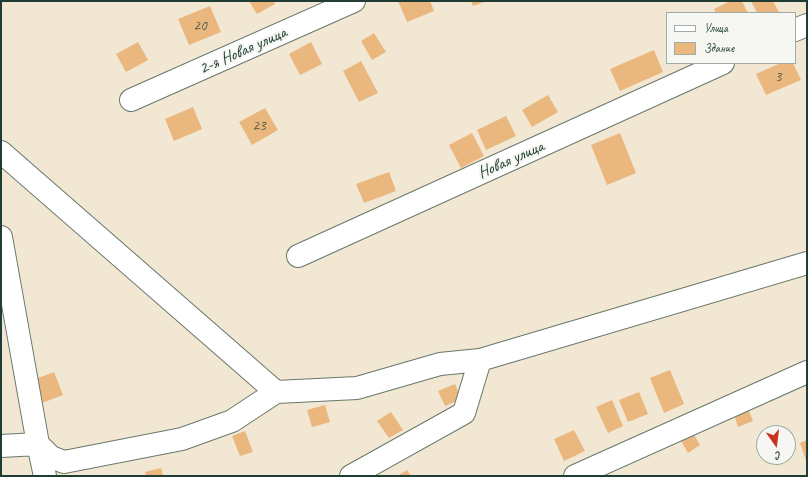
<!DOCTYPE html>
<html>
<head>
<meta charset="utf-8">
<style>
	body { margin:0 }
	#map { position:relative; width:808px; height:477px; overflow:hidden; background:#f1e7d2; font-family:Caveat,sans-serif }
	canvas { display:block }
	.frame { position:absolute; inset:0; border:2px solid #1f3d34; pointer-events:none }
	.legend { position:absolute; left:666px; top:12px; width:130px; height:52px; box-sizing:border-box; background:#f6f6f2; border:1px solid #a0aca6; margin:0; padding:5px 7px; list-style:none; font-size:12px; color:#1f3d34 }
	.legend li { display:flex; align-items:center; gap:8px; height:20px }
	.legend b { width:20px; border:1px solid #a0aca6 }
	.north { position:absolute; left:756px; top:425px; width:40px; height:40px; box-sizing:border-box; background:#f6f6f2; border:1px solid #a0aca6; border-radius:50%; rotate:166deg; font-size:11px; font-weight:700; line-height:16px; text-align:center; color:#1f3d34 }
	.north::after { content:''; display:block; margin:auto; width:14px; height:18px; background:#c8321e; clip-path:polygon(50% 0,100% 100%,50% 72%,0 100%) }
</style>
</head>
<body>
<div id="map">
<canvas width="808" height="477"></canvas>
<div class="frame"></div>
<ul class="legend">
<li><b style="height:5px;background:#fff"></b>Улица</li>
<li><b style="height:11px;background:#eab87e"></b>Здание</li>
</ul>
<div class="north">С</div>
</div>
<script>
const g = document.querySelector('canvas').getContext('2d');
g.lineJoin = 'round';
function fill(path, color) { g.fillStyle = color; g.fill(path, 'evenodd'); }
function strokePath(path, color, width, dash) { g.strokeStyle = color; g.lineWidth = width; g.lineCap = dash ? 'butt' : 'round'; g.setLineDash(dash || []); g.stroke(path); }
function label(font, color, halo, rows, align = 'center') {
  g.font = font + ' Caveat,sans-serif'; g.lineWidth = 4; g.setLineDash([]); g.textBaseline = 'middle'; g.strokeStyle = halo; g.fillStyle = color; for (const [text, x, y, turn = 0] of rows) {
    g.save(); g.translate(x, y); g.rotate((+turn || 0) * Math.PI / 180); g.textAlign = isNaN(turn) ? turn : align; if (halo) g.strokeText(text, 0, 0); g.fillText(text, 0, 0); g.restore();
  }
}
fill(new Path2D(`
	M249,1h25l1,3 -18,10z
	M398,1h32l4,10 -27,11z
	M471,1h16l-14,5z
	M730,1h12l6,12h-32l-2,-4z
	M751,1h22l6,11 -22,1z
	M210,6l11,26 -32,13 -11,-26z
	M374,33l12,19 -14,8 -11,-19z
	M138,42l10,18 -22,12 -10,-18z
	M311,42l11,22 -22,11 -11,-21z
	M654,50l9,22 -43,19 -10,-22z
	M361,61l17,32 -19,9 -16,-31z
	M781,63h12l8,17 -35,15 -10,-21z
	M548,95l10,17 -26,15 -10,-17z
	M193,107l9,22 -28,12 -9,-22z
	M265,108l13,22 -26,15 -13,-23z
	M506,116l10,20 -30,14 -9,-20z
	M472,133l12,23 -23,12 -12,-23z
	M620,133l16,40 -29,12 -16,-40z
	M389,172l7,19 -32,12 -8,-19z
	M670,370l14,34 -20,9 -14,-35z
	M54,372l9,23 -21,8 -9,-23z
	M455,384l6,15 -16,7 -7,-15z
	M639,392l9,22 -20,8 -9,-22z
	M612,400l11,26 -15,7 -12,-26z
	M325,405l5,17 -18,5 -5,-17z
	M747,406l6,15 -15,6 -5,-16z
	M391,412l12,18 -14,8 -12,-17z
	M574,430l11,21 -21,10 -10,-22z
	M245,431l8,21 -13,4 -8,-20z
	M693,433l7,12 -12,8 -7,-12z
	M807,440v23l-7,-20z
	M161,468l2,8h-17l-1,-4z
	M407,470l4,6h-14z`), '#eab87e');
const minor = new Path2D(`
	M795,30l12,-5
	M131,100l223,-99
	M1,152l275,240 81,-4 83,-24 40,-4 327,-97
	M1,237l37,207 7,32
	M298,256l425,-193
	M1,446l37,-2 13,13 13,5 118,-23 50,-18 44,-29
	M351,476l113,-63 16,-53
	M575,476l232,-104`);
strokePath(minor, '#68786b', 24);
strokePath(minor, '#fff', 22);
label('15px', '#525c46', null, [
	["20",200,26],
	["3",778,77],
	["23",259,126]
]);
label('17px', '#1f3d34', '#f6f6f2', [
	["2-я Новая улица",243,51,-24],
	["Новая улица",511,160,-24]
]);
</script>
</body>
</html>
